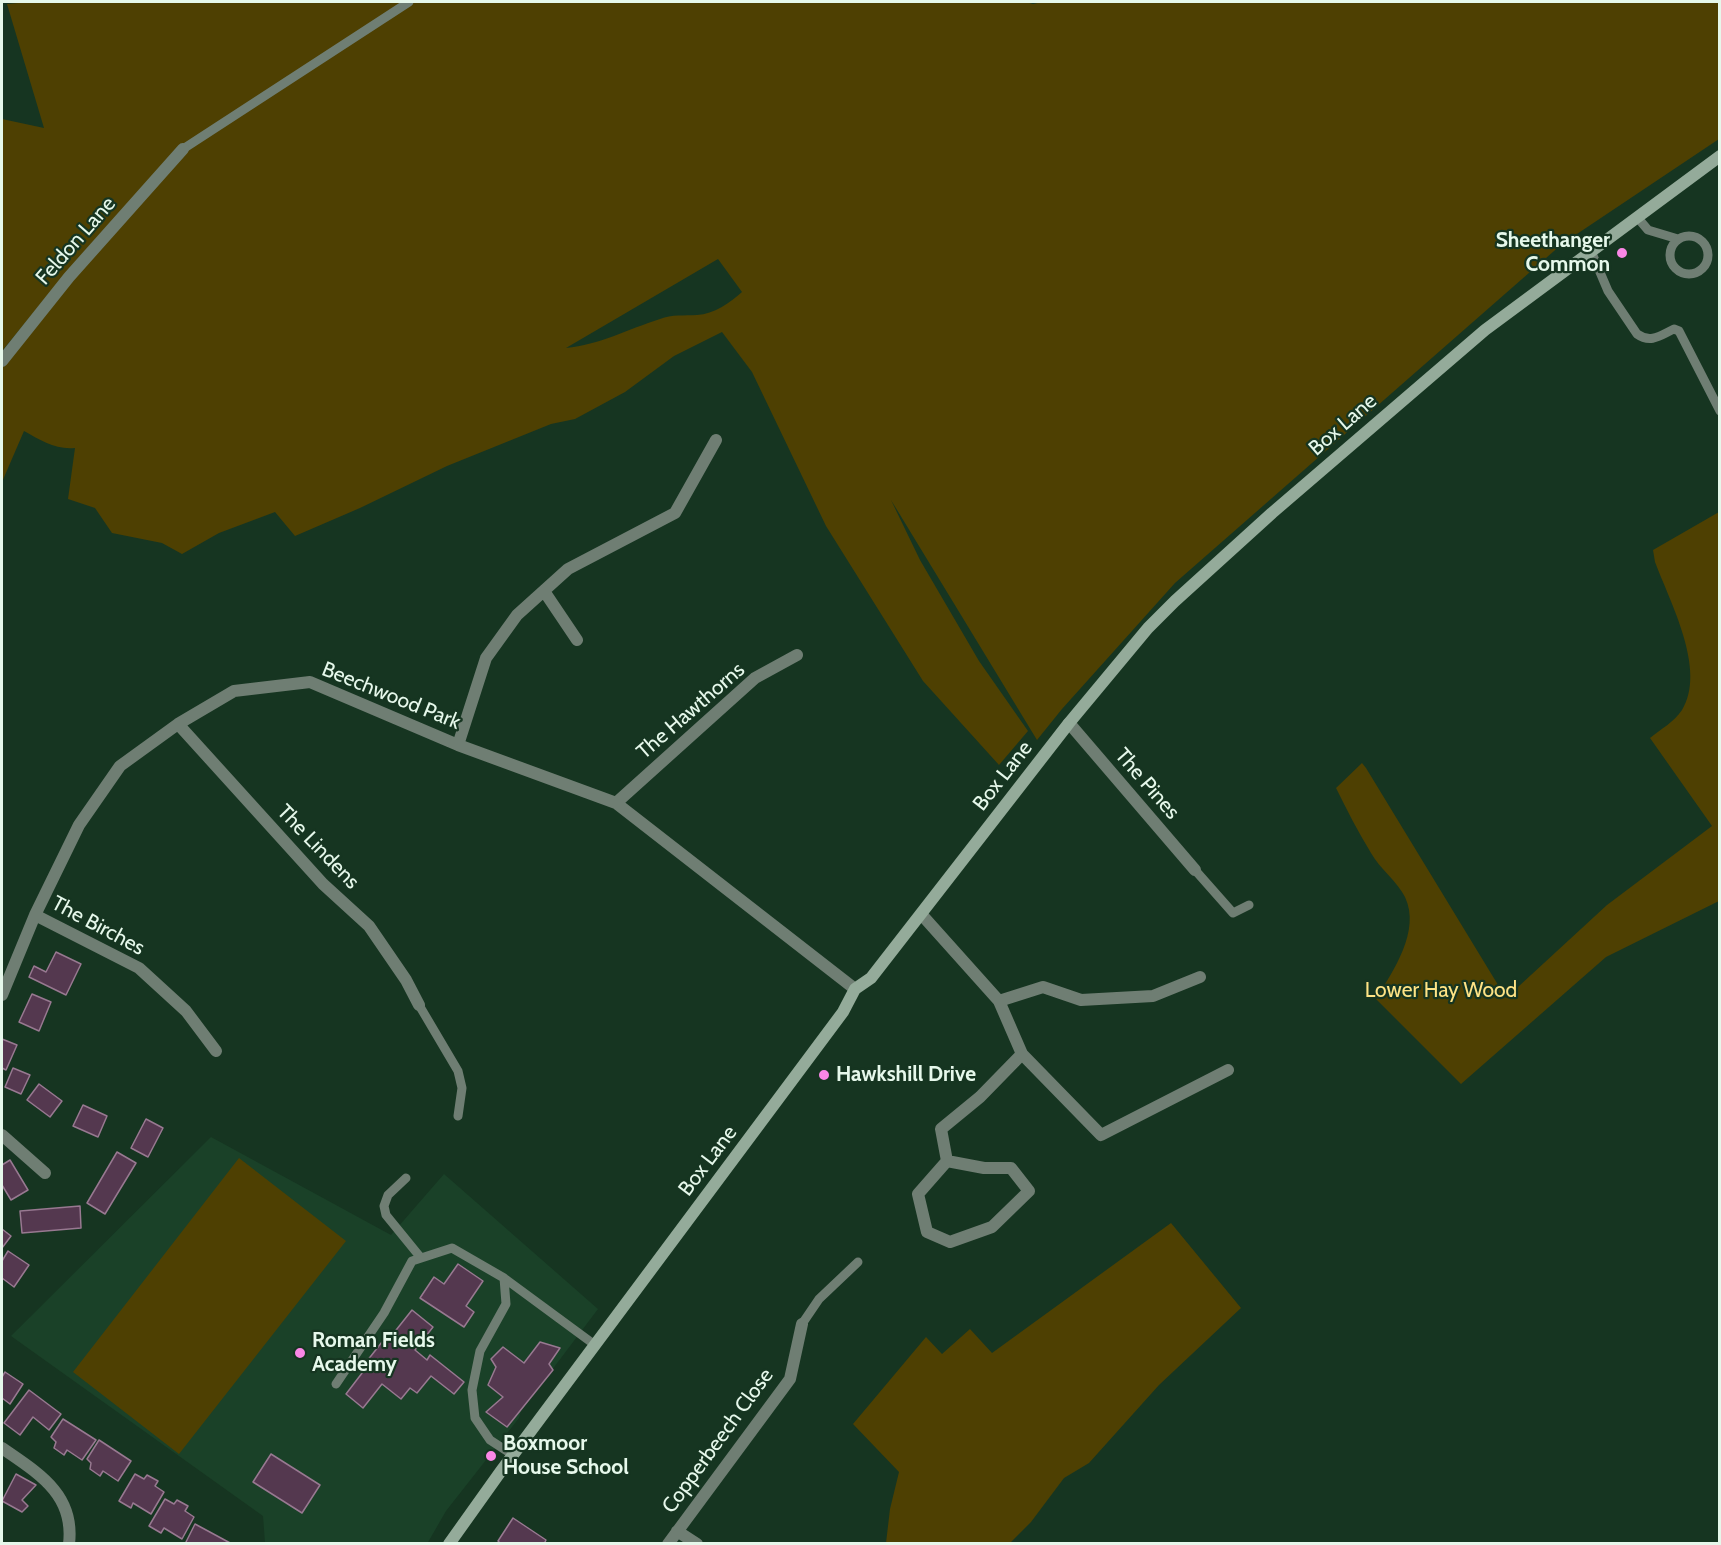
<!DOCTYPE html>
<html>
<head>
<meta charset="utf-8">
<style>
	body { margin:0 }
	#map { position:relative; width:1721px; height:1545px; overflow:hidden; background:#163521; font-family:Cabin,sans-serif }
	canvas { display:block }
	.frame { position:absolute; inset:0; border:3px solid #e6f8eb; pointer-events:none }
</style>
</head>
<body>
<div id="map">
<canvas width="1721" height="1545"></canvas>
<div class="frame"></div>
</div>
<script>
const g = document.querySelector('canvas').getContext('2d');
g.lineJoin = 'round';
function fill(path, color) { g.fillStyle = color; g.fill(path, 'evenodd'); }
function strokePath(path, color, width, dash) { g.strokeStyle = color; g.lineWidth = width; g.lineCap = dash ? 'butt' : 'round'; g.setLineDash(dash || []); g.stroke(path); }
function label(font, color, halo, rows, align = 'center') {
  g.font = font + ' Cabin,sans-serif'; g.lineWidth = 4.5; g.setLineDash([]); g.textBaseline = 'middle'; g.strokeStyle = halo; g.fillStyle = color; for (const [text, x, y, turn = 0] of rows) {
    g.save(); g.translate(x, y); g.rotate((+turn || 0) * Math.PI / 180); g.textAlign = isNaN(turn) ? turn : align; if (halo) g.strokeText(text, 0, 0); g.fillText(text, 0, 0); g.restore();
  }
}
fill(new Path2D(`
	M211,1137l180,98 53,-61 154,135 -77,102 -2,7 -73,93 -19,33 -162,-1 -2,-27 -252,-180z`), '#1a4128');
fill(new Path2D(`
	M29,2h997l7,2 9,-2h677v137l-157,105 -387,339 -113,126 -25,31 -146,-240 29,60 59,101 49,70 -29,34 -76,-84 -97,-155 -74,-154 -30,-40 -48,24 -49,36 -50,27 -24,5 -104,42 -87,42 -65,28 -20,-24 -56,21 -37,21 -20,-11 -50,-10 -17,-25 -27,-9 7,-51c-19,2 -35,-8 -51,-17l-22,51v-117l55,-81 -55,67v-232l42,9 -37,-124zM718,259l24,33c-12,11 -28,22 -45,23 -13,1 -25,-1 -37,4 -32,10 -61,26 -94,29z
	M1719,512v389l-113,56 -145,127 -85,-85c17,-28 45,-68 29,-102 -8,-16 -25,-28 -34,-44 -13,-21 -24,-43 -35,-65l26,-25 4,5 140,230 101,-93 105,-79 -62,-88c11,-9 24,-16 32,-28 25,-40 -12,-108 -27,-148l-2,-12z
	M239,1158l107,83 -167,213 -106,-82z
	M1171,1223l70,85 -82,77 -70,78 -25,15 -33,44 -21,21h-124l4,-34 9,-37 -46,-48 73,-87 16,17 28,-25 22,24z`), '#4e4002');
const building = new Path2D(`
	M56,952l25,12 -15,31 -37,-18 5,-11 12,6z
	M32,994l19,8 -12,29 -20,-9z
	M2,1039l15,6 -11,25 -4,-2z
	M13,1068l17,7 -9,19 -16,-7z
	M39,1084l23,17 -12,16 -23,-17z
	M83,1105l24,11 -9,21 -25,-11z
	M146,1119l17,9 -15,29 -17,-9z
	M117,1152l19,11 -31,51 -18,-11z
	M10,1160l18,30 -17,10 -9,-15v-20z
	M80,1206l1,22 -59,5 -2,-22z
	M2,1229l9,7 -9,12z
	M8,1251l21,14 -15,22 -12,-9v-17z
	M458,1264l25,17 -17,25 8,6 -10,15 -44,-29 14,-21 10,7z
	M412,1310l21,17 -18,23 12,10 3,-5 34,27 -10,12 -23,-18 -14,17 -7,-5 -9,11 -19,-15 -19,24 -17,-14 23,-30 -2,-3 15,-19 3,2z
	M540,1342l20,6 -11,16 4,6 -46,57 -21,-15 17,-15 -15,-12 8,-18 -5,-8 12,-12 21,16z
	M5,1372l18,12 -13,20 -8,-6v-21z
	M29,1390l32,24 -12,16 -16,-13 -13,18 -16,-12z
	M63,1419l33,21 -14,20 -15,-10 -3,5 -10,-7 2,-6 -5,-5z
	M99,1440l32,21 -13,20 -15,-10 -3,5 -10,-7 1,-6 -4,-4z
	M271,1454l49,31 -18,28 -49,-31z
	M16,1474l20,11 -14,15 6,6 -6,6 -20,-11z
	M135,1474l9,5 3,-4 11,6 -3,5 9,6 -13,22 -18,-11 -2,5 -12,-7z
	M165,1499l9,5 3,-4 11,6 -3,5 9,6 -12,22 -18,-11 -3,5 -12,-7z
	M513,1518l33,22 -2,4h-43l-3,-3z
	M195,1524l37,20h-47z`);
fill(building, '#54384f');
strokePath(building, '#987991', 1.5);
strokePath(new Path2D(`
	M183,149l226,-147
	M1637,217l11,13 30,9
	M1670 255a19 19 0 1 1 38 0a19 19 0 1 1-38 0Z
	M1591,251l17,40 29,43c14,10 24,1 37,-5l5,2 41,80
	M1195,870l38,43 16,-8
	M419,1005l39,66 4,17 -4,28
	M406,1178l-18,17 -4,11 2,9 35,43
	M504,1278l2,26 -26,47 -8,39 3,28 15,22 23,15
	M802,1324l17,-25 39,-37
	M336,1384l48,-71 28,-52 40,-13 52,30 91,67`), '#6f7e73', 9);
strokePath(new Path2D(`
	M2,361l67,-84 114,-128
	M544,591l33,49
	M1069,723l126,147
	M178,724l145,160 46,42 37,54 13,25
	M458,745l28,-87 31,-43 51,-46 107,-56 41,-73
	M616,803l139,-125 42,-23
	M35,915l104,53 47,43 30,40
	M922,915l77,86 23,53 79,81 127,-65
	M2,995l33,-80 44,-90 41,-59 58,-42 56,-33 76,-9 148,63 158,58 239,186
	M999,1001l44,-14 38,13 72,-4 47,-19
	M2,1135l43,38
	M947,1161l37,7h27l18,23 -37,36 -42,15 -23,-10 -9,-38 29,-33 -6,-32 39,-32 42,-43
	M2,1448c36,25 73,46 67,96
	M677,1531l20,13
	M668,1544l122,-165 12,-55`), '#6f7e73', 12);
strokePath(new Path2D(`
	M449,1544l52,-73 342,-459 12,-23 16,-11 198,-255 79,-95 27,-27 97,-88 213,-183 235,-174`), '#94ab9a', 12);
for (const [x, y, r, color] of [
	[1622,253,6,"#fa87e6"],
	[824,1075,6,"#fa87e6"],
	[300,1353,6,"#fa87e6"],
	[491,1456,6,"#fa87e6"]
]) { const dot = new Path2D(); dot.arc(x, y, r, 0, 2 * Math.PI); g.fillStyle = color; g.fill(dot); strokePath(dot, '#163521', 2); }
label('21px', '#e6f8eb', '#163521', [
	["Feldon Lane",76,241,-49],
	["Box Lane",1343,425,-41],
	["Beechwood Park",391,696,22],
	["The Hawthorns",691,711,-41],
	["Box Lane",1003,776,-52],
	["The Pines",1147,784,49],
	["The Lindens",318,847,46],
	["The Birches",98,926,28],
	["Box Lane",708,1161,-53],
	["Copperbeech Close",718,1441,-54]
]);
label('bold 21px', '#e6f8eb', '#163521', [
	["Sheethanger",1610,241,"right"],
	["Common",1610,265,"right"],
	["Hawkshill Drive",836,1075],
	["Roman Fields",312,1341],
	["Academy",312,1365],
	["Boxmoor",503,1444],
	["House School",503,1468]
], 'left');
label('21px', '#fee385', '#163521', [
	["Lower Hay Wood",1441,991]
]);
</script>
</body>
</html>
